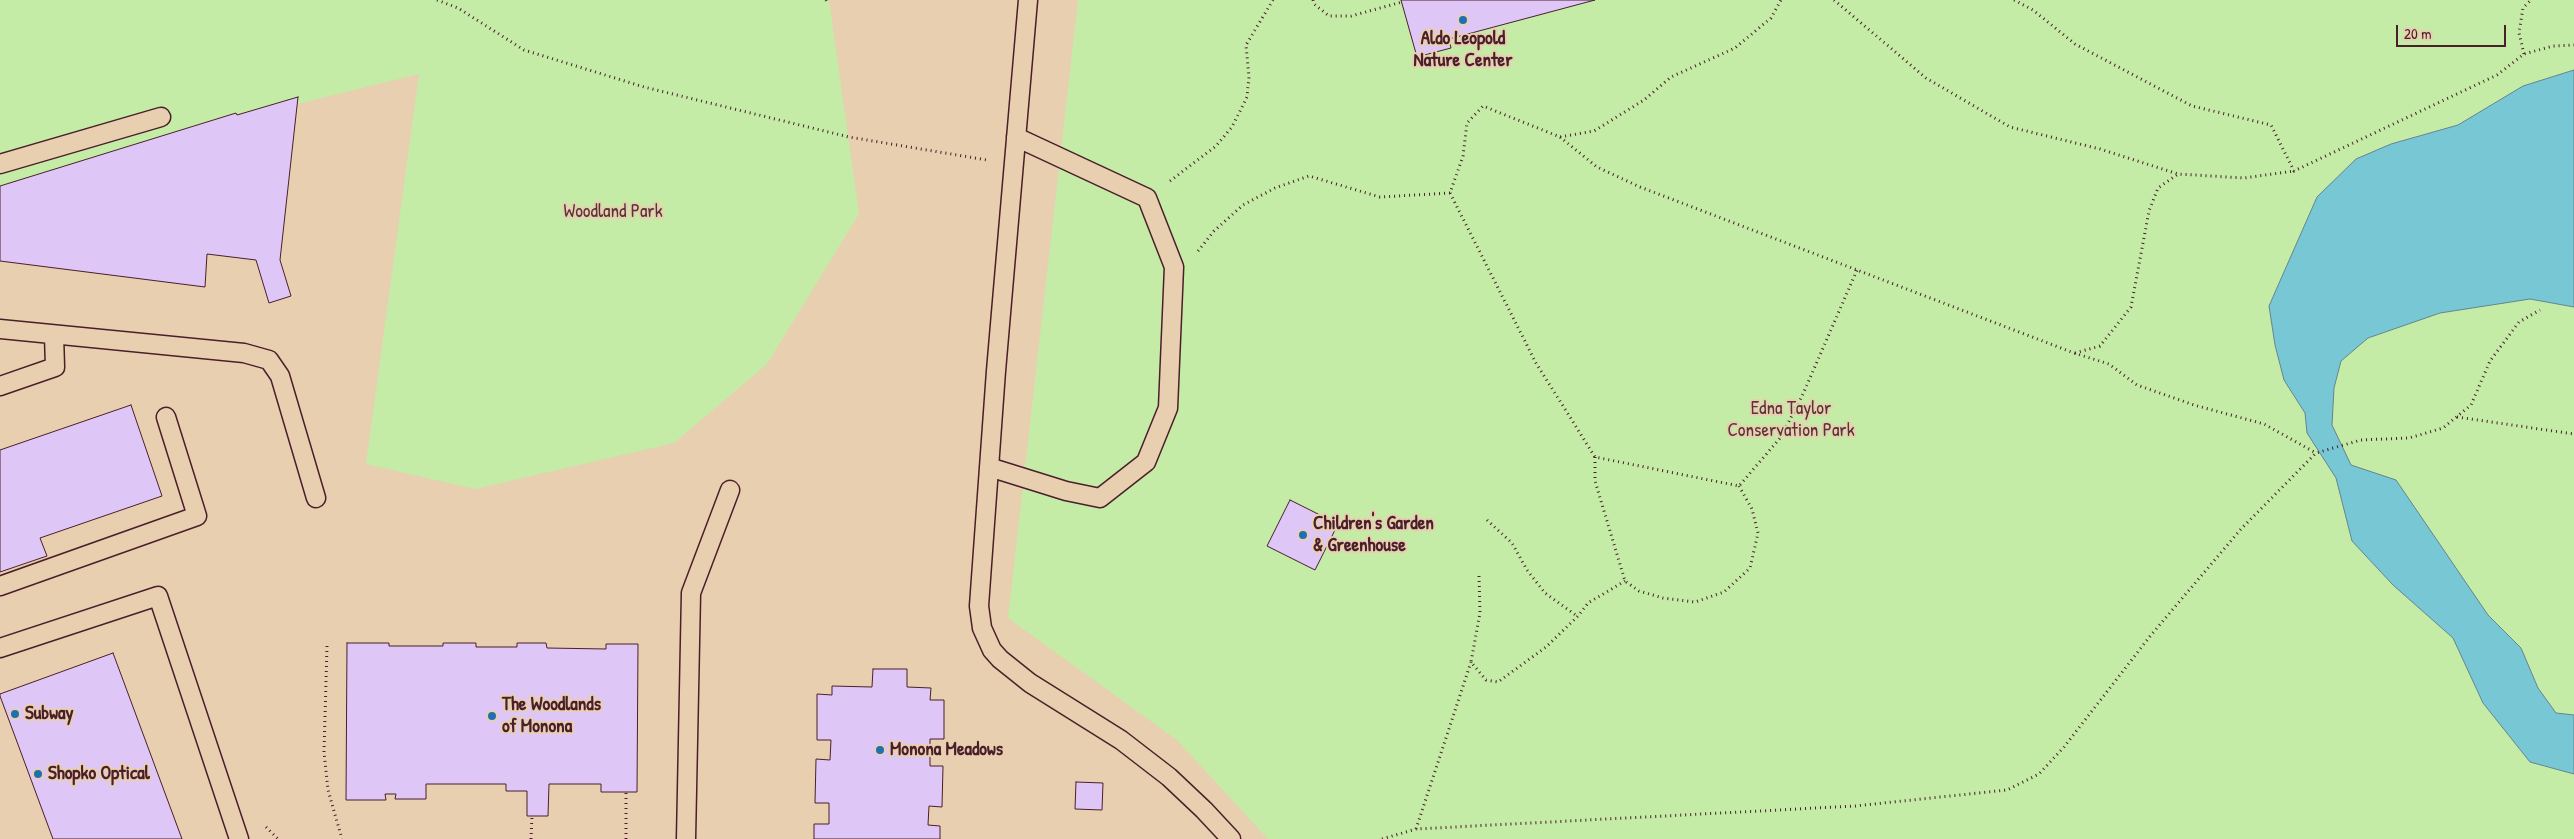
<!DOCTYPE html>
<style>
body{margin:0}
#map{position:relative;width:2574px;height:839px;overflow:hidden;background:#e8cfb0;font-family:"Patrick Hand",sans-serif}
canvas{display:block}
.scale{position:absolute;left:2396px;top:25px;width:110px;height:22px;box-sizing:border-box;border:2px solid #4a1f2b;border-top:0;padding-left:6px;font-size:15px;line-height:18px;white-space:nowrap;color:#4a1f2b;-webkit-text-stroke:4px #e8cfb0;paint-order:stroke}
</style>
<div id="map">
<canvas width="2574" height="839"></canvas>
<div class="scale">20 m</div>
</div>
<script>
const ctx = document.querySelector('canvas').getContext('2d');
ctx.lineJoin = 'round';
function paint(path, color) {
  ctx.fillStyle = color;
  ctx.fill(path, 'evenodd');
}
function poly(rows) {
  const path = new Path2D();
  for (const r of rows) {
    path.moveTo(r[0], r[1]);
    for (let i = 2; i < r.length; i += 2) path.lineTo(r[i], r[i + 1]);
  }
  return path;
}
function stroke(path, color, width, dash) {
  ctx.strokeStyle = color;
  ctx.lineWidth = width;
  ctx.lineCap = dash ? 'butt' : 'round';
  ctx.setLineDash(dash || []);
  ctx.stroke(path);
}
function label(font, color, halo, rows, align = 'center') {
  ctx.font = font + ' "Patrick Hand",sans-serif';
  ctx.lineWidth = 4;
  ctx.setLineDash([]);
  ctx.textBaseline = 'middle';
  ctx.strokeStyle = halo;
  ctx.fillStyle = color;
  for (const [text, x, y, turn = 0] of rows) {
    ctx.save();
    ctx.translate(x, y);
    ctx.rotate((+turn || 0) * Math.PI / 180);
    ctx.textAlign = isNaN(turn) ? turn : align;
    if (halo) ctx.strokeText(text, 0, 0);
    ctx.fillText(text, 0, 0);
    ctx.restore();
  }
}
const green = poly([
 [0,0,829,0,859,214,767,364,674,443,475,489,366,464,419,74,240,118,0,192],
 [1078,0,2574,0,2574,839,1268,839,1177,740,1008,618]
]);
const water = poly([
 [2574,70,2574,307,2530,299,2440,313,2368,338,2341,361,2334,388,2332,425,2351,465,2396,480,2488,615,2521,648,2538,688,2556,713,2574,715,2574,774,2530,762,2483,703,2453,638,2393,585,2352,541,2336,478,2307,433,2305,413,2284,380,2275,345,2269,306,2317,197,2356,159,2391,144,2458,125,2523,86,2574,70]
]);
const building = poly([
 [1401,0,1595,0,1449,39,1451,48,1417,57,1401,0],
 [298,97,280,260,291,296,269,303,256,260,207,254,205,287,0,261,0,186,236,113,237,115,298,97],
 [131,405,162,496,40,538,47,556,0,572,0,450,131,405],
 [1290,500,1338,524,1315,570,1267,546,1290,500],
 [347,643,389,643,389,646,443,646,443,643,476,643,476,647,517,647,517,643,546,643,547,648,606,649,606,644,638,644,637,792,601,792,601,784,549,784,548,816,527,816,527,791,506,791,506,784,426,784,426,799,395,799,396,794,385,794,386,800,346,800,347,643],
 [113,653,182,839,53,839,0,696,0,694,113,653],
 [873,669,907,669,907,687,931,688,930,700,944,700,944,739,930,739,930,766,943,766,942,807,929,806,928,825,940,826,940,839,814,839,814,824,829,824,829,803,815,803,816,759,830,760,831,740,817,740,817,694,832,695,832,686,872,687,873,669],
 [1076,782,1103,783,1102,810,1075,809,1076,782]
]);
const path = poly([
 [437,0,458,8,524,50,644,87,849,137,987,160],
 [826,0,827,2],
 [1313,0,1314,4,1329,16,1351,16,1402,2],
 [1834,0,1926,78,2010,127,2100,149,2178,174,2244,178,2294,171],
 [2014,0,2033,10,2075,44,2192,106,2271,125,2294,171,2497,75,2524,54,2553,46,2574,45],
 [2524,54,2519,33,2523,8,2531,0],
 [1560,137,1597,167,1640,187,2074,353,2109,364,2137,385,2194,405,2264,424,2316,453],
 [1170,181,1216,146,1232,127,1247,97,1249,77,1246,45,1273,0],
 [1450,193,1536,363,1595,457,1739,486,1781,437,1803,394,1857,270],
 [1198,251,1214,231,1243,205,1275,188,1309,176,1380,197,1450,193,1463,156,1467,123,1483,106,1560,137,1594,131,1644,100,1671,77,1735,48,1771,18,1781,0],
 [2075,353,2100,346,2131,307,2149,211,2158,188,2178,174],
 [2457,417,2574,434],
 [1595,457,1595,481,1625,581,1639,591,1663,598,1695,602,1724,592,1750,568,1758,533,1752,509,1739,486],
 [1487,520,1512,543,1527,570,1545,593,1577,616],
 [1479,576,1480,613,1471,662,1486,680,1498,682,1546,647,1578,616,1588,603,1625,581],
 [327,646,324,752,328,790,342,839],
 [266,827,278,839],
 [1416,829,1471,662],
 [531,839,532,816],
 [626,839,626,792],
 [1382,839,1416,829,1855,806,2007,790,2039,774,2064,747,2151,635,2241,529,2316,453,2361,440,2409,438,2443,428,2471,405,2490,361,2519,322,2540,310]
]);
const service = poly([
 [1028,0,996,371,979,606,982,628,992,650,1000,659,1030,683,1121,740,1169,777,1204,810,1231,839],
 [0,164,161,117],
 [0,329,244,353,269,360,280,376,316,498],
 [0,386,55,367,54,335],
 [989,467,1066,491,1100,498,1146,462,1168,408,1174,267,1147,198,1016,137],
 [0,586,197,516,166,417],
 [0,648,158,596,239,839],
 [686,839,691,593,730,490]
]);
const markers = [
 [1463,20,5,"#1f6fb2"],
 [1303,535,5,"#1f6fb2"],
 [15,714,5,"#1f6fb2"],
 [492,716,5,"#1f6fb2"],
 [880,750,5,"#1f6fb2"],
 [38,774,5,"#1f6fb2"]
];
const poiNames = [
 ["Aldo Leopold",1463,39,"center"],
 ["Nature Center",1463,61,"center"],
 ["Children's Garden",1313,524],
 ["& Greenhouse",1313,546],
 ["The Woodlands",502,705],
 ["of Monona",502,727],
 ["Subway",25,714],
 ["Monona Meadows",890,750],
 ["Shopko Optical",48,774]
];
const parkNames = [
 ["Woodland Park",613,212],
 ["Edna Taylor",1791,409],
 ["Conservation Park",1791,431]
];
paint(green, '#c4eca7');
paint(water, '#78c7d4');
stroke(water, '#668490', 1);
paint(building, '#dec7f7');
stroke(building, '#4a1f2b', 1);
stroke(service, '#4a1f2b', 21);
stroke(path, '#4a1f2b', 3, [1, 4]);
stroke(service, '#e8cfb0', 18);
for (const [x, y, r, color] of markers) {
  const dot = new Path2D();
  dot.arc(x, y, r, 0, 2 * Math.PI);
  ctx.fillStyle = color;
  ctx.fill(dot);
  stroke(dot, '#e8cfb0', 2);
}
label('bold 19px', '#4a1f2b', '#e8cfb0', poiNames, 'left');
label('19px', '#563437', '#e8cfb0', parkNames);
</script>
